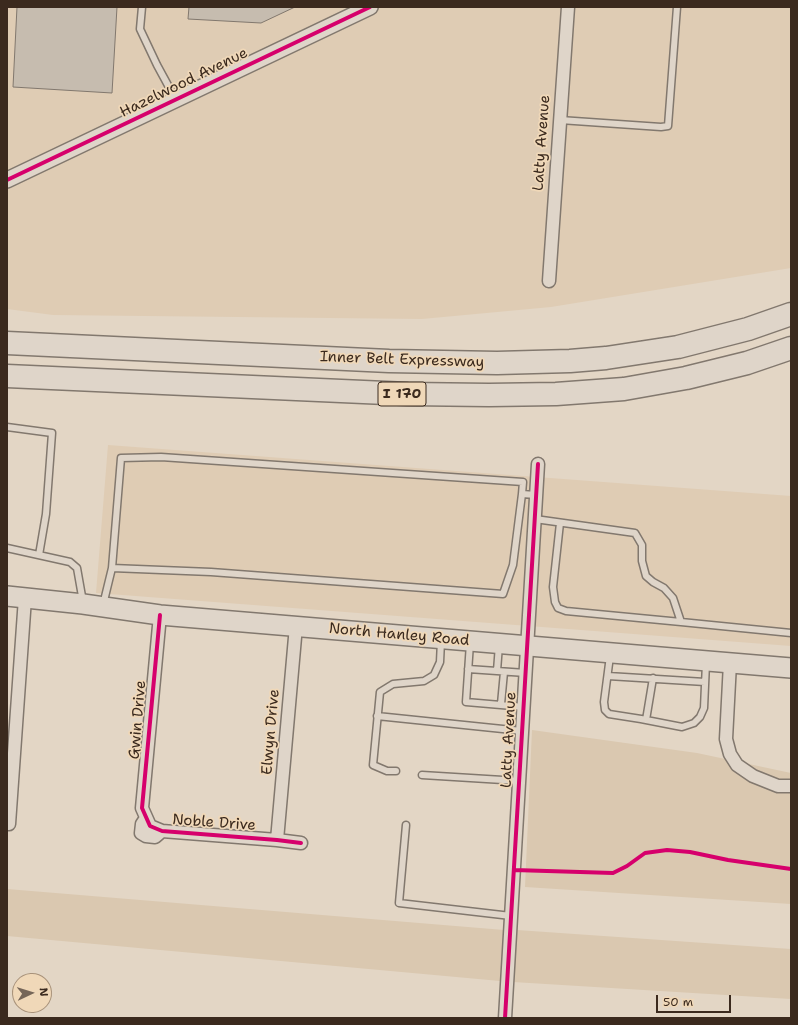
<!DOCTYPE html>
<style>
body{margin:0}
#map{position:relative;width:798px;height:1025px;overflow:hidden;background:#e3d6c5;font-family:"Shantell Sans",sans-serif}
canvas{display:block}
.frame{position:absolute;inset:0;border:8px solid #3b2a1e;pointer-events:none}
.north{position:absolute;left:12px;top:973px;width:40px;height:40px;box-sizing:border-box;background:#f0d8b8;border:1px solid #a8927a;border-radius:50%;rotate:86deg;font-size:11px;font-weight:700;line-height:16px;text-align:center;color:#3b2a1e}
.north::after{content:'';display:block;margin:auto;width:14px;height:18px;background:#766658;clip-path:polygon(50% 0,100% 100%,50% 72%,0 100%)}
.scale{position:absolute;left:656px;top:995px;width:75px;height:18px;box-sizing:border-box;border:2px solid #3b2a1e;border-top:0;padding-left:5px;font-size:12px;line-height:14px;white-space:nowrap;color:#3b2a1e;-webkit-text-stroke:3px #f0d8b8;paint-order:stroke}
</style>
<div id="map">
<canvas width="798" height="1025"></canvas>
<div class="frame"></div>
<div class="north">N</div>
<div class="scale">50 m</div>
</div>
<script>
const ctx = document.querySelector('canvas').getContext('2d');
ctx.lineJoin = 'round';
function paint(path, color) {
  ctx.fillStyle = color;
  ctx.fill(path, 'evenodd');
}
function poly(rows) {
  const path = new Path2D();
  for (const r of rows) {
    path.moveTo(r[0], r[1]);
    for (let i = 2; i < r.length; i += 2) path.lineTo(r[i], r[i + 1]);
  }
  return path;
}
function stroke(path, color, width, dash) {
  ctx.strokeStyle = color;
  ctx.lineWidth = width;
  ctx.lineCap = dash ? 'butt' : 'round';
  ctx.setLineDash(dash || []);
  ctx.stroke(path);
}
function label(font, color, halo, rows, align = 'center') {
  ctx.font = font + ' "Shantell Sans",sans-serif';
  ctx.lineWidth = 3.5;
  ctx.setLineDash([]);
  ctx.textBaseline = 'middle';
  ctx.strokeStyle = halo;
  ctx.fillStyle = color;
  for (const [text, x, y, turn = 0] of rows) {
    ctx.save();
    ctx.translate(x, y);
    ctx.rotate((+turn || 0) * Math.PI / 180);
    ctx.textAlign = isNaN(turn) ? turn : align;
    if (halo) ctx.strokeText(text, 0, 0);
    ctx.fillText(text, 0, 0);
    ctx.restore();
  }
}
const built = poly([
 [7,7,791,7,791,268,551,307,422,319,53,315,7,309],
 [108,445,791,496,791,646,96,593]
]);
const green = poly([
 [532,730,697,753,791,773,791,904,525,887],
 [7,889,504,930,500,981,7,936],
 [517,930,791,949,791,999,513,982]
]);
const building = poly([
 [17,7,117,7,112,93,13,87,17,7],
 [189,7,295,7,261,23,188,19,189,7]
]);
const service = poly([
 [142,7,140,29,157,65,176,100],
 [560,120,661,127,668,126,677,7],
 [7,427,52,433,46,514,39,555],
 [535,519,635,533,642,545,642,561,646,576,653,582,664,588,673,598,681,622,791,633],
 [560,523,553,587,555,602,558,608,566,611,681,622],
 [7,548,70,562,77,568,83,602],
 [112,568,121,458,161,457,523,482,522,494],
 [103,605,112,568,211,572,503,594,513,565,522,494,536,495],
 [470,643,466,702,524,707],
 [610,656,604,702,605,710,609,714,641,719,682,727,694,723,700,717,704,708,706,663],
 [468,669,526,673],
 [497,671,499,645],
 [608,676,705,682],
 [501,704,504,672],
 [377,716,522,731],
 [646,720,653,678],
 [396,771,387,771,373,765,380,692,393,684,424,681,434,675,440,662,441,641],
 [422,775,519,781],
 [406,825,399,903,511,916]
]);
const minor = poly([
 [549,281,568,7],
 [160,615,142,808,150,826,162,831,277,840,301,843],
 [730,663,726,739,730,754,737,765,753,776,778,786,791,786],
 [146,818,142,824,141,833,146,836,155,837,162,831],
 [9,824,25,598],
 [277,840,296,626],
 [505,1018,538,464]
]);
const tertiary = poly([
 [7,180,370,7]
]);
const primary = poly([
 [7,596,83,604,160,615,791,668]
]);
const motorway = poly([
 [7,343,389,361,497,363,570,361,606,358,678,347,748,329,791,314],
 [7,376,408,394,489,395,556,394,624,389,686,378,747,363,791,348]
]);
const cycleway = poly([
 [7,180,370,7],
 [160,615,142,808,150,826,162,831,277,840,301,843],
 [514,870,613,873,627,866,645,853,667,850,690,852,728,860,791,869],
 [505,1018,538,464]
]);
const shields = [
 [402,394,48]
];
const shieldNames = [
 ["I 170",402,394]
];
const streetNames = [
 ["Hazelwood Avenue",184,83,-26],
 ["Latty Avenue",542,143,-86],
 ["Inner Belt Expressway",402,360,2],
 ["North Hanley Road",399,635,5],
 ["Gwin Drive",138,720,-85],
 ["Elwyn Drive",271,732,-85],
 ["Latty Avenue",509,740,-87],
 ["Noble Drive",214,823,4]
];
paint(built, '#dfccb4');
paint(green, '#dac8b0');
paint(building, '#c6bcaf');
stroke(building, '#82786e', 1);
stroke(service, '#82786e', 9);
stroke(minor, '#82786e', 15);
stroke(tertiary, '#82786e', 18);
stroke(primary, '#82786e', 22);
stroke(motorway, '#82786e', 25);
stroke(service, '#dfd5c9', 6);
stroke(minor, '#dfd5c9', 12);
stroke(tertiary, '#dfd5c9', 15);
stroke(primary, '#dfd5c9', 19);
stroke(motorway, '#dfd5c9', 22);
stroke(cycleway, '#d6006c', 4);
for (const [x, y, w] of shields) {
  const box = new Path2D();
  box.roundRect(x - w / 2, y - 12, w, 24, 3);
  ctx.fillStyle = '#f0d8b8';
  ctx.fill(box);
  stroke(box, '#3b2a1e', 1);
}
label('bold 14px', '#3b2a1e', null, shieldNames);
label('15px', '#3b2a1e', '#f0d8b8', streetNames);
</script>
